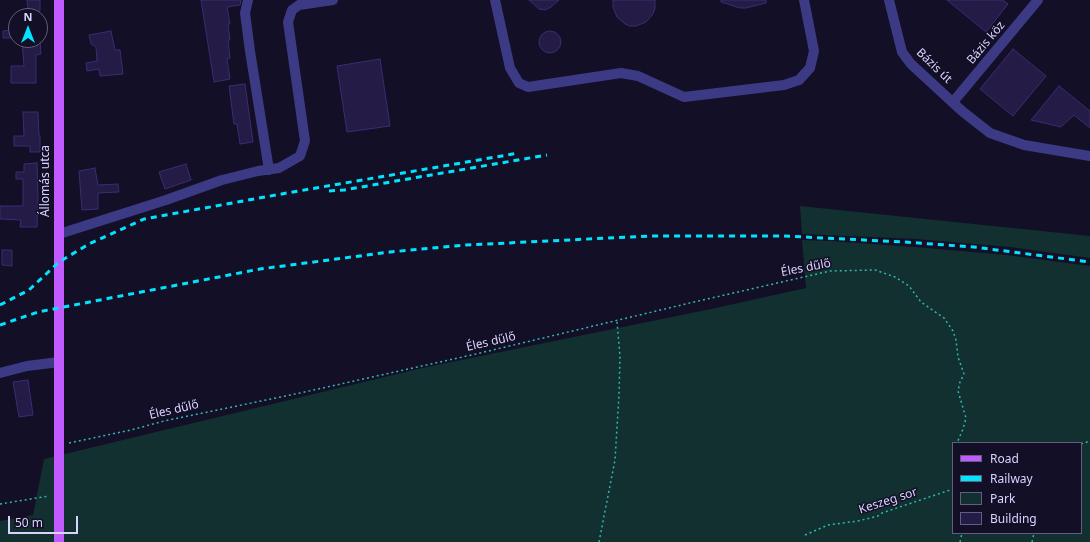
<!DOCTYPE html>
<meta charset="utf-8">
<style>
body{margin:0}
#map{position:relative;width:1090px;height:542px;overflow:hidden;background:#130f26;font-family:"Noto Sans",sans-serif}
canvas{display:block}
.legend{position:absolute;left:952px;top:442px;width:130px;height:92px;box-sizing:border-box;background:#130f26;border:1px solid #625e7d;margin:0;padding:5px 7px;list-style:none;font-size:12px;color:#d9d4ff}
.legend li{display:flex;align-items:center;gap:8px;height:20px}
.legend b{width:20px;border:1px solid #625e7d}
.north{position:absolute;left:8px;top:8px;width:40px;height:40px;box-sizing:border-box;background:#130f26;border:1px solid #625e7d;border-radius:50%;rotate:0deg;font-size:11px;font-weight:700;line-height:16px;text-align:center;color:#d9d4ff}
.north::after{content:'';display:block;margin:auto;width:14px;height:18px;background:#00e5ff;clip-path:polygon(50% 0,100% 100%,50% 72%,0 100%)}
.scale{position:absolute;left:8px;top:516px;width:70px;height:18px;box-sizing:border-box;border:2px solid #d9d4ff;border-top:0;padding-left:5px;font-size:12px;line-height:14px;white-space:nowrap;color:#d9d4ff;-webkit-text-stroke:3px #130f26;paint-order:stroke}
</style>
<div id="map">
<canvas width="1090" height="542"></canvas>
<ul class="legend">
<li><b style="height:5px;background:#c25bff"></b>Road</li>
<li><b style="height:5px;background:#00e5ff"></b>Railway</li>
<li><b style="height:11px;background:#12302f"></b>Park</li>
<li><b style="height:11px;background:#241b47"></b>Building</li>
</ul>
<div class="north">N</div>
<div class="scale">50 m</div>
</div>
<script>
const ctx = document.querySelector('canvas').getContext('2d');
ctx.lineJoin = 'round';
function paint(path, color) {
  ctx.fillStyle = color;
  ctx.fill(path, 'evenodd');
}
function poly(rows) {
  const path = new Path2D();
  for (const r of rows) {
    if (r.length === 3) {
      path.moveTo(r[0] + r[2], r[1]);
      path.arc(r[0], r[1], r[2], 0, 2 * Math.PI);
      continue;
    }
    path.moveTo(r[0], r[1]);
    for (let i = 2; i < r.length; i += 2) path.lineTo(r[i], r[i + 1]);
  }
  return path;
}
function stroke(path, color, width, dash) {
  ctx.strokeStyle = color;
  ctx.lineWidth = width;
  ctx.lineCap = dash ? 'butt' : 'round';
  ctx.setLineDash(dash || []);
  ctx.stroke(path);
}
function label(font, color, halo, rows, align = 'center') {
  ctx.font = font + ' "Noto Sans",sans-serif';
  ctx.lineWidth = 3;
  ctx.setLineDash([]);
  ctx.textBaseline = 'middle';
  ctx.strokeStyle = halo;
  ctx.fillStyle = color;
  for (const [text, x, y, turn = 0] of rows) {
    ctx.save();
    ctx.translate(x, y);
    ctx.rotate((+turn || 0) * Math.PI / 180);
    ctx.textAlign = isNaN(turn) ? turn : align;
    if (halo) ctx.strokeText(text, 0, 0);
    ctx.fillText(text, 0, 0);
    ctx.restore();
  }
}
const green = poly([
 [800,206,1090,236,1090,258,1010,247,916,239,802,234],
 [802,240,831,241,915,247,1007,255,1090,266,1090,542,0,542,0,521,33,515,44,459,422,368,711,309,806,288],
 [953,443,1081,443,1081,533,953,533]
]);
const building = poly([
 [27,0,40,0,40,11,28,11,27,0],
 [201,0,241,0,240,5,227,7,230,24,228,24,230,40,228,40,230,58,227,59,230,79,214,82,201,0],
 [529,0,559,0,551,7,545,10,539,9,529,0],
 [613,0,655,0,655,8,653,14,646,22,636,26,630,26,625,24,617,17,613,7,613,0],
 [721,0,766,0,766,3,746,8,740,8,721,2,721,0],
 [947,0,1003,0,1008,4,986,32,947,0],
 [12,30,13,38,3,38,3,31,12,30],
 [550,42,11],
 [111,31,115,50,120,50,123,74,100,76,99,69,87,71,86,63,97,61,96,47,91,44,89,35,111,31],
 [22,40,40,40,41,54,36,55,36,83,11,83,11,66,24,66,22,40],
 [1013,49,1046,76,1013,116,980,89,1013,49],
 [380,59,390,126,347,132,337,66,380,59],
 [245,84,253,142,240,144,237,124,234,124,229,86,245,84],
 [1059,86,1090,111,1090,128,1074,115,1061,127,1031,120,1059,86],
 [23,112,38,112,39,136,40,136,40,152,30,152,30,146,14,146,14,136,24,136,23,112],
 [37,163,38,197,37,227,20,227,21,220,0,219,0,206,23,206,23,179,16,179,16,172,24,172,24,164,37,163],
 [186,164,191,180,165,189,159,172,186,164],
 [95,168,98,185,118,184,119,192,98,193,98,209,82,210,79,171,95,168],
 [2,250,12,250,12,266,2,265,2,250],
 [28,380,33,415,19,417,13,382,28,380]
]);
const path = poly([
 [69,443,131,430,164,421,300,393,476,354,694,302,830,271,875,270,895,277,909,286,921,302,944,318,953,331,956,340,958,357,964,374,960,382,958,391,966,418,963,429,957,443],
 [1081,444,1090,441],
 [0,504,49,496],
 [805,535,828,525,858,521,878,516,882,513,953,489],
 [599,542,615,460,619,395,620,356,617,322],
 [960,542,962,533],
 [1032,542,1034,533]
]);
const minor = poly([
 [248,0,245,13,250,51,269,170],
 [495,0,510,68,519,83,528,87,621,73,638,76,684,97,784,85,799,80,810,68,814,51,804,0],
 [889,0,902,52,911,64,962,111,990,133,1024,145,1090,156],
 [953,102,1038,0],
 [59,234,166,200,222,180,258,171,279,168,300,156,305,141,288,22,292,10,299,5,333,0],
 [0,373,27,366,59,362]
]);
const major = poly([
 [59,0,59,542]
]);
const rail = poly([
 [329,191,344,190,547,155],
 [0,305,29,290,59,262,89,244,144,219,287,193,519,153],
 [0,325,38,312,260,269,390,252,466,245,650,236,784,236,904,242,974,247,1090,262]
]);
const streetNames = [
 ["Bázis köz",986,43,-50],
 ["Bázis út",934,66,44],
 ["Állomás utca",46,181,-90],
 ["Éles dűlő",806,268,-11],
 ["Éles dűlő",491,342,-13],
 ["Éles dűlő",174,410,-13],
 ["Keszeg sor",888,501,-18]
];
paint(green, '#12302f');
paint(building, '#241b47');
stroke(building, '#3b2d73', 1);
stroke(path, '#2fb8b0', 1.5, [2, 3]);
stroke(minor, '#3d3a85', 10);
stroke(major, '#c25bff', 10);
stroke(rail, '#00e5ff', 3, [6, 5]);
label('12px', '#d9d4ff', '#130f26', streetNames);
</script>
